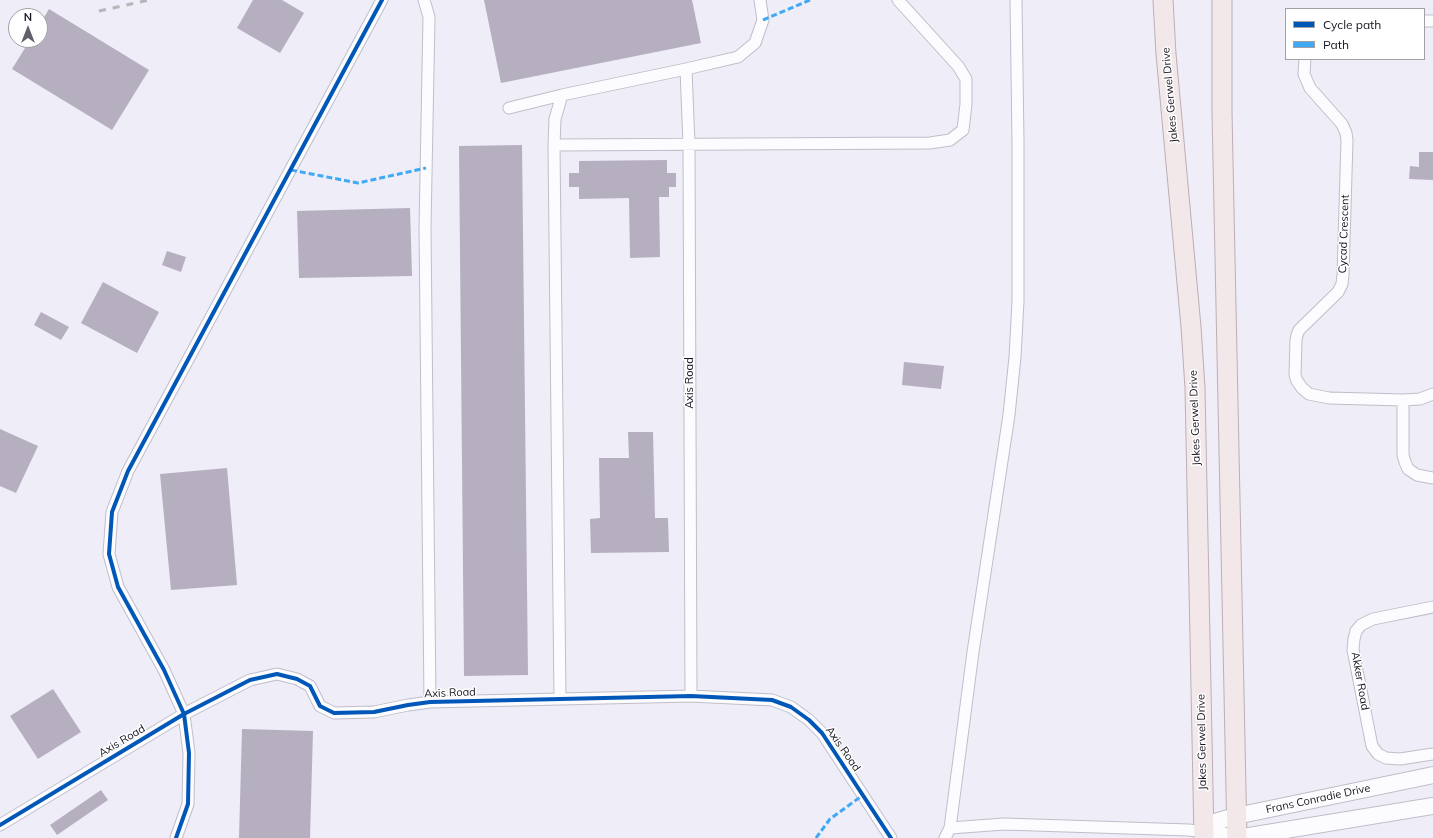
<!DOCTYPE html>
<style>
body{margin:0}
#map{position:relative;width:1433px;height:838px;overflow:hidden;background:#eeedf8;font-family:Mulish,sans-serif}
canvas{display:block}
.legend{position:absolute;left:1285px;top:8px;width:140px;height:52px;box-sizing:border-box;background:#fff;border:1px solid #a1a1a5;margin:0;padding:5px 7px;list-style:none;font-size:12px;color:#15131e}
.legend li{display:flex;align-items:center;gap:8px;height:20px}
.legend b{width:20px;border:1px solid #a1a1a5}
.north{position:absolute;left:8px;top:8px;width:40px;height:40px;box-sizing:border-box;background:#fff;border:1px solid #a1a1a5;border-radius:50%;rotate:0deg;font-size:11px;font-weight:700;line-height:16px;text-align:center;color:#15131e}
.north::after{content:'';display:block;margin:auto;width:14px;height:18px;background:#615f6a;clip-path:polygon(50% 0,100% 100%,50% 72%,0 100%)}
</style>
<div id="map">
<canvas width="1433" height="838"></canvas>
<ul class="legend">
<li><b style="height:5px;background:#0057b8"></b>Cycle path</li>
<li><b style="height:5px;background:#3fa9f5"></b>Path</li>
</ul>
<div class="north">N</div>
</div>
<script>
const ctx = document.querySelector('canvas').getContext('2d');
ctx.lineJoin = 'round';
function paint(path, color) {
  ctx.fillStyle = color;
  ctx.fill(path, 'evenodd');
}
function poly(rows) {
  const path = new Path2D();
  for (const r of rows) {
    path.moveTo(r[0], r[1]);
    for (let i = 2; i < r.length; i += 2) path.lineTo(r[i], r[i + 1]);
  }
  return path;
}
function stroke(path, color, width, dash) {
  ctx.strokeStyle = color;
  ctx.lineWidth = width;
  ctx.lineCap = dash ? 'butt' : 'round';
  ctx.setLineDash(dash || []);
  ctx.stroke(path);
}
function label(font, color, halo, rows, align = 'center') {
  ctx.font = font + ' Mulish,sans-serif';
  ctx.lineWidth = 3;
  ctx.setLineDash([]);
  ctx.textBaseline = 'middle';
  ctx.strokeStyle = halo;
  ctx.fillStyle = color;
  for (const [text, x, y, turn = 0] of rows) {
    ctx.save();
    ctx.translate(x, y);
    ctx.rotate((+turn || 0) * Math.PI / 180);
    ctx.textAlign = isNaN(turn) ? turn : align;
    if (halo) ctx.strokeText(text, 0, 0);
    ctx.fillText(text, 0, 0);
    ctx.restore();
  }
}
const building = poly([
 [253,0,282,0,304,13,280,53,237,28],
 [484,0,692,0,701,43,501,83],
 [49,9,149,70,112,130,12,69,30,40,40,40,40,24],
 [522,145,528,675,464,676,459,146],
 [1419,152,1433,152,1433,180,1409,179,1410,166,1419,167],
 [667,160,667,173,676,173,676,187,669,187,669,197,659,197,660,257,630,258,629,198,579,199,579,187,569,187,569,173,579,173,579,161],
 [410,208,412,276,299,278,297,211],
 [167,251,186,257,181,272,162,265],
 [103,282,159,312,137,353,81,323],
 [41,312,69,327,61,340,34,325],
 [904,362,944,366,941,389,902,385],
 [0,429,38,446,16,493,0,486],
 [628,432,653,432,655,518,668,518,669,552,591,553,590,519,600,518,599,458,629,458],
 [227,468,237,585,171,590,160,474],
 [53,689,81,732,38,759,10,716],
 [242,729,313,731,310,838,239,838],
 [101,790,108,800,57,835,50,825]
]);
const minor = poly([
 [424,0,429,17,425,228,430,702],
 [1424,21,1433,21],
 [1305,59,1304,74,1310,88,1342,124,1346,133,1347,140,1343,275,1342,284,1338,292,1299,330,1297,335,1296,340,1295,375,1297,381,1302,388,1309,394,1329,398,1403,400,1420,399,1433,394],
 [686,69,689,144,691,696],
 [509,108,562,95,686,69,738,57,755,43,763,20,760,0],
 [554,145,930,143,950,140,963,130,966,104,966,79,958,66,898,0],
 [1403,400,1403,455,1405,462,1408,469,1417,475,1433,478],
 [1433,607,1373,619,1361,625,1356,631,1354,639,1353,650,1372,746,1378,754,1386,758,1400,759,1433,754],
 [560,699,554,145,555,119,562,95],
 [0,825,184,714,250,680,277,674,297,679,310,686,320,706,334,713,374,712,408,705,430,702,691,696,772,700,791,707,809,720,822,733,891,838],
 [950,828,1004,824,1189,830,1204,832],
 [176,838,188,804,189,753,184,714,164,670,118,587,109,554,112,512,128,471,382,0],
 [945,838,950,828,973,652,1009,415,1015,357,1018,301,1018,142,1016,0]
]);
const secondary = poly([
 [1204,825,1236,816,1433,775],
 [1204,832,1237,838,1433,806]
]);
const trunk = poly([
 [1163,0,1166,54,1191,327,1195,388,1204,838],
 [1222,0,1222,112,1237,838]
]);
const rail = poly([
 [99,11,149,0]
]);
const quiet = poly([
 [763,20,810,0],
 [291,170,358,183,426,168],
 [816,838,830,819,863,795]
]);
const cycleway = poly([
 [0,825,184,714,250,680,277,674,297,679,310,686,320,706,334,713,374,712,408,705,430,702,691,696,772,700,791,707,809,720,822,733,891,838],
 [176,838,188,804,189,753,184,714,164,670,118,587,109,554,112,512,128,471,382,0]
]);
const streetNames = [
 ["Jakes Gerwel Drive",1170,95,-95],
 ["Cycad Crescent",1344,234,-88],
 ["Axis Road",690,383,-90],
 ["Jakes Gerwel Drive",1195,418,-92],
 ["Akker Road",1360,681,80],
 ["Axis Road",450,693,-2],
 ["Axis Road",122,741,-31],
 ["Jakes Gerwel Drive",1202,742,-91],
 ["Axis Road",843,749,55],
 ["Frans Conradie Drive",1318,799,-12]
];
paint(building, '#b6afc0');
stroke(minor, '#bfbec9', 13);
stroke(secondary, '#bfbec9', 18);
stroke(trunk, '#bdafb4', 21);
stroke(minor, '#fcfcfe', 11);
stroke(secondary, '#fcfcfe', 16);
stroke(trunk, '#f2e7e9', 19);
stroke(rail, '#b6b6b8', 3, [7, 7]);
stroke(quiet, '#3fa9f5', 3, [6, 3]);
stroke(cycleway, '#0057b8', 4);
label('11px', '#15131e', '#fff', streetNames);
</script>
